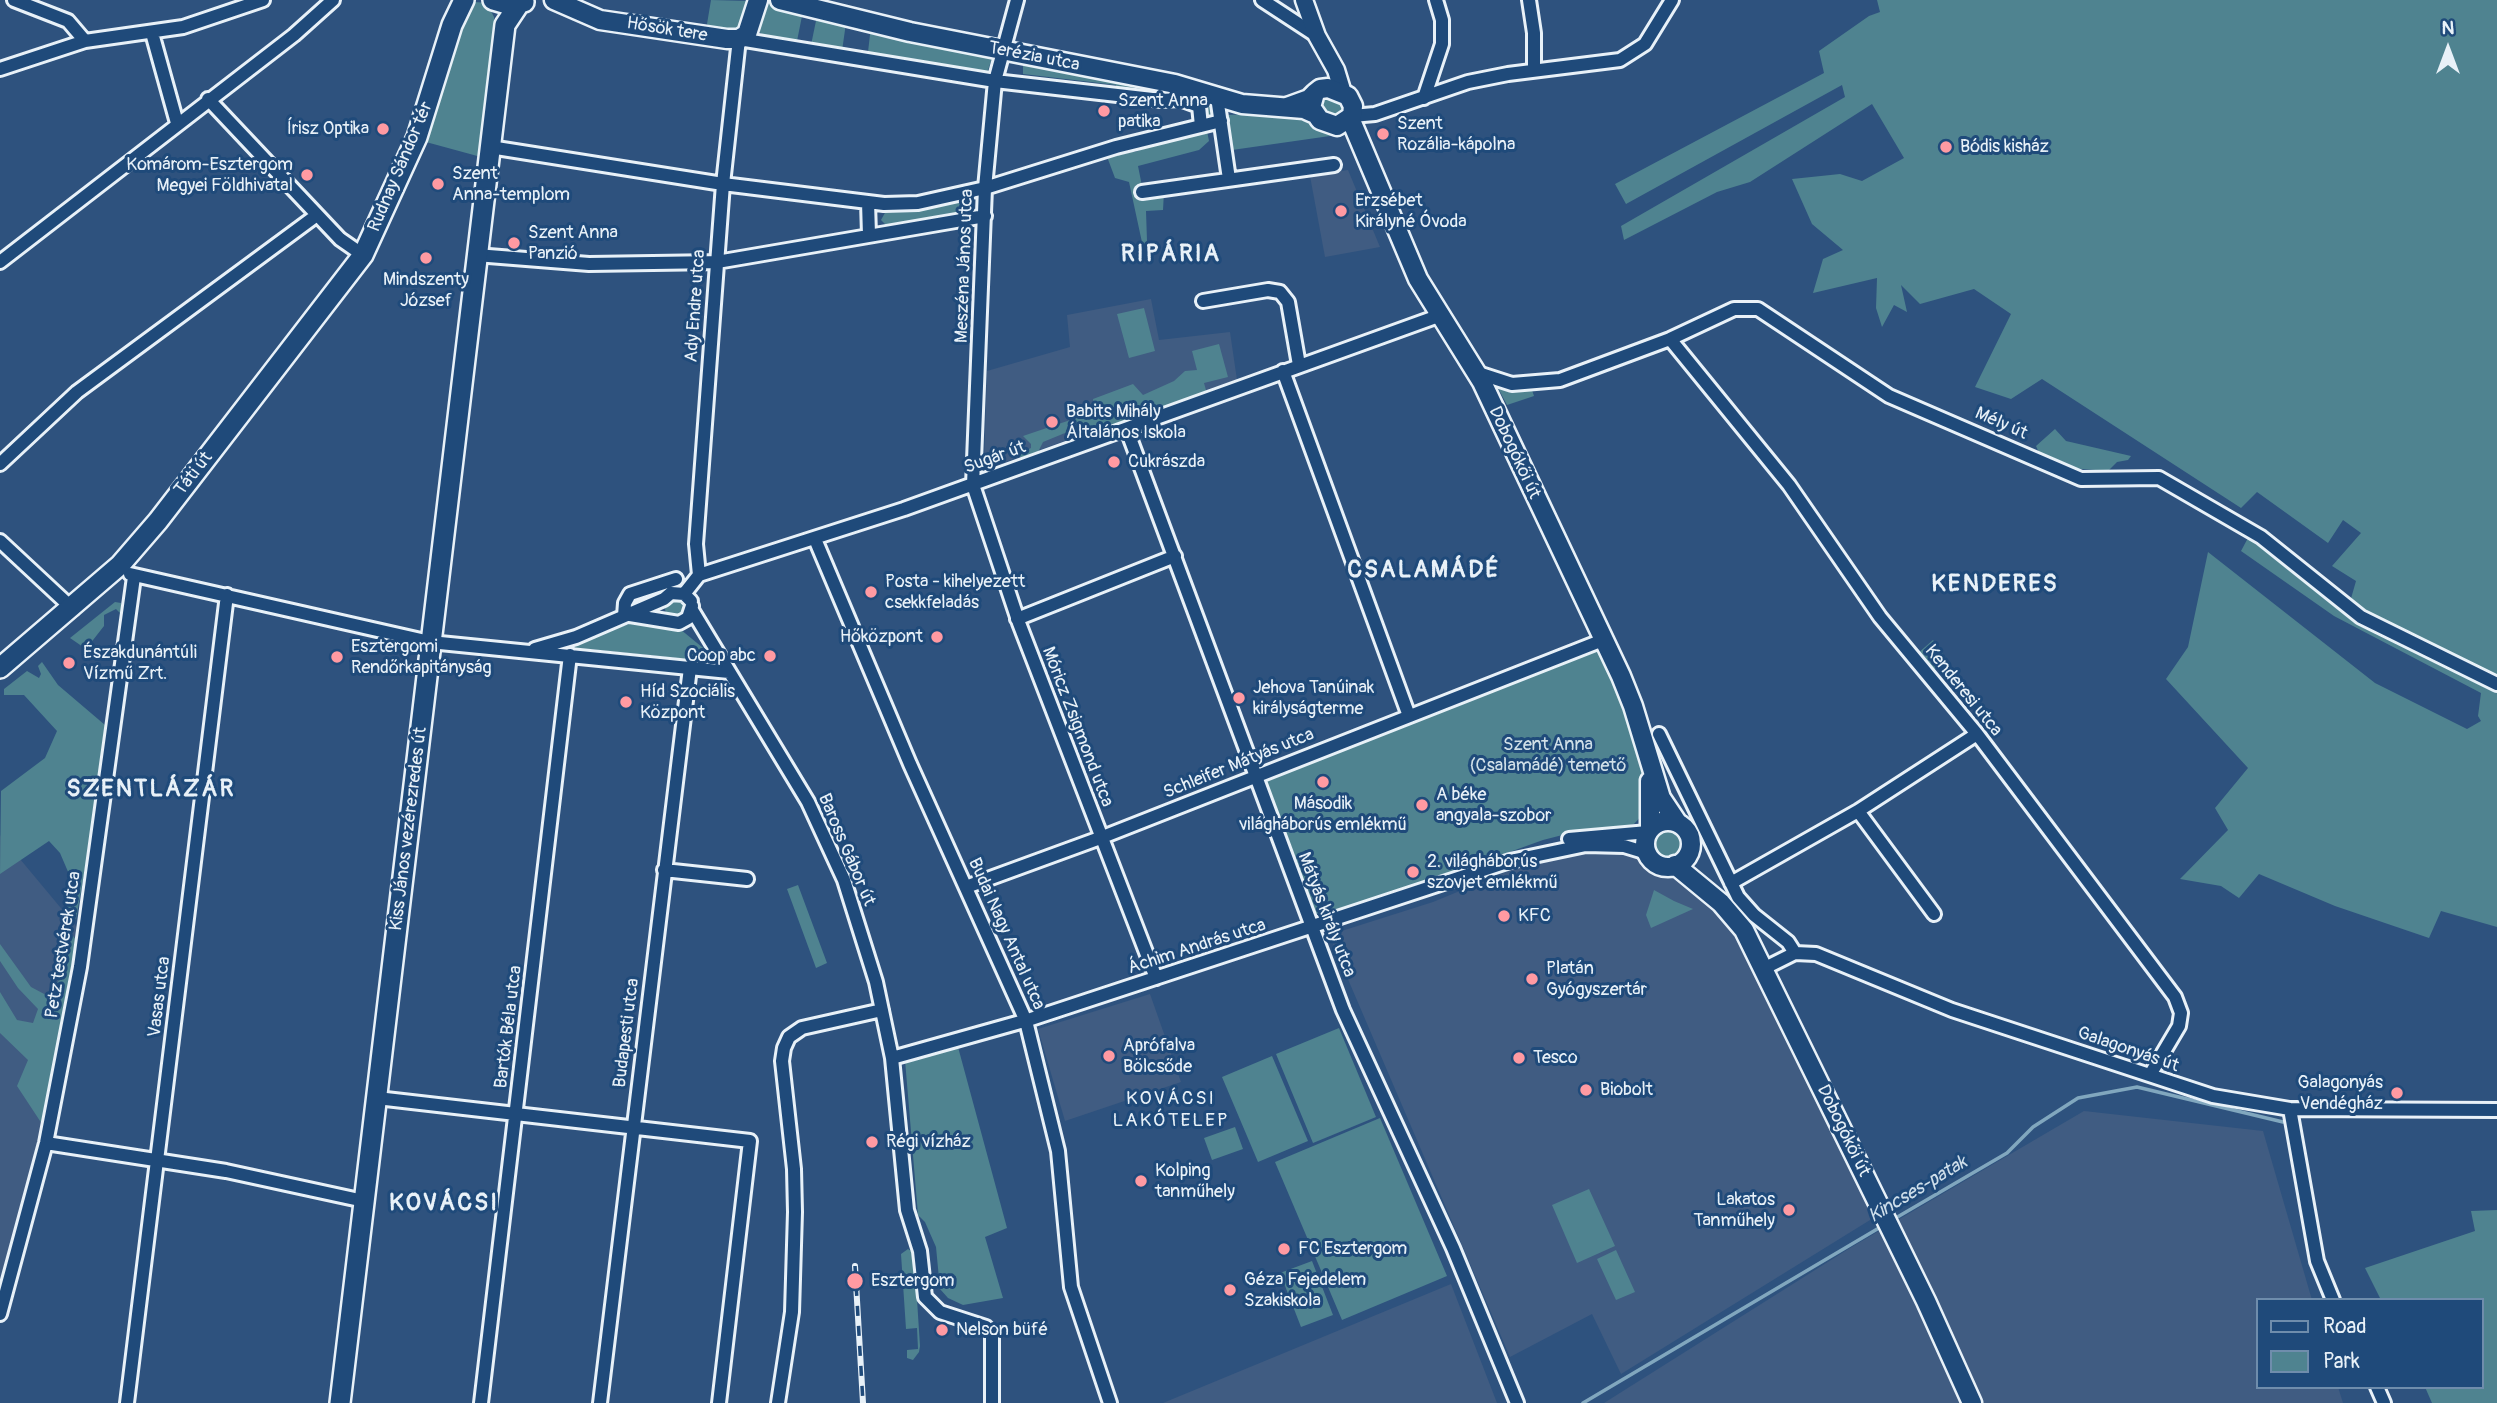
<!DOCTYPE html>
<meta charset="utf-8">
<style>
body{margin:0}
#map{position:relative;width:2497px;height:1403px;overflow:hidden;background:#2e527e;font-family:Pangolin,sans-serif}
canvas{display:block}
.legend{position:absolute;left:2256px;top:1298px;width:228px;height:91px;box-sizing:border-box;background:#1f4a7a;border:2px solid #6f8dac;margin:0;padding:9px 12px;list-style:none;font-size:21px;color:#e8f1f8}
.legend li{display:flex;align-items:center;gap:14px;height:35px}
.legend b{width:35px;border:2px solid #6f8dac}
.north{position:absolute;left:2413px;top:14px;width:70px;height:70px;-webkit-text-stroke:5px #1f4a7a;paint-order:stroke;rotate:0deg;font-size:19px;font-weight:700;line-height:28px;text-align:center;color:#e8f1f8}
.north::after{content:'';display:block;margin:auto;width:24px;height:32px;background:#e8f1f8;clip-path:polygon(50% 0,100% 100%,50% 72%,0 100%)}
</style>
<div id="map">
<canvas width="2497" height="1403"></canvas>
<ul class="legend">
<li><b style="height:9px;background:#1f4a7a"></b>Road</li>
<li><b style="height:19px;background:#4f8390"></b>Park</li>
</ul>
<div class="north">N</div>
</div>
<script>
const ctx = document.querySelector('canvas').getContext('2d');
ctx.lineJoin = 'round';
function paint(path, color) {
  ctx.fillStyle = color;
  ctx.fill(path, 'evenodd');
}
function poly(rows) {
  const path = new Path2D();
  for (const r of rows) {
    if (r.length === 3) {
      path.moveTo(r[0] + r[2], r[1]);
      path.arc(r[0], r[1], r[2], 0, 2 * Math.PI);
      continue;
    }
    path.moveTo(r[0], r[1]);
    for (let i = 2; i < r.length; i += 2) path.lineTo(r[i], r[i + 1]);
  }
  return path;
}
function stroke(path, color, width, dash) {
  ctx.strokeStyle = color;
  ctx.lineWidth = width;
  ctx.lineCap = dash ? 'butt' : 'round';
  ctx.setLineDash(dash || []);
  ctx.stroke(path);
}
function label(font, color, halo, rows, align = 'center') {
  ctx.font = font + ' Pangolin,sans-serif';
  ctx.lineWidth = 6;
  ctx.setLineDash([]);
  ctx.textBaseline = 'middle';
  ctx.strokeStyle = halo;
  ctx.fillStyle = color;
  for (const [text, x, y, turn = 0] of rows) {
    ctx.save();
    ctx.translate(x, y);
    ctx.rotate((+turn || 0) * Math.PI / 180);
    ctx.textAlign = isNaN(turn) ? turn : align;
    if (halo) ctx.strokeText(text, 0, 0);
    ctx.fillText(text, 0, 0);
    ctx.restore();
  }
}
const built = poly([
 [1348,170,1380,247,1325,257,1310,176],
 [1151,299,1159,340,1230,332,1237,380,991,467,984,464,987,371,1070,347,1067,315],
 [0,835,85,937,46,1143,0,1307],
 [1592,848,1636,853,1640,859,1687,878,1739,934,1883,1212,1621,1374,1592,1314,1510,1357,1329,935,1433,902,1518,867,1570,851],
 [1150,994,1181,1082,1065,1121,1038,1029],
 [2084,1111,2263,1131,2312,1300,2257,1300,2257,1387,2338,1387,2343,1403,1604,1403,1850,1248],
 [1451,1284,1497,1403,1163,1403]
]);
const green = poly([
 [711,0,749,1,743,22,735,30,710,28,707,24],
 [1877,0,2497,0,2497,927,2441,911,2429,938,2335,906,2259,874,2239,898,2221,886,2180,879,2228,830,2215,808,2248,768,2166,679,2188,647,2208,552,2375,683,2467,729,2481,721,2478,716,2481,693,2334,616,2241,551,2249,536,2350,602,2356,581,2332,566,2361,533,2343,520,2328,543,2257,492,2241,508,2042,379,2011,399,1975,387,2011,314,1974,289,1920,304,1901,285,1907,312,1894,305,1882,327,1876,308,1877,278,1813,293,1823,259,1843,250,1812,224,1792,179,1840,174,1862,181,1904,158,1872,104,1750,182,1717,192,1624,240,1621,226,1845,97,1842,85,1626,204,1615,184,1824,73,1819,51,1869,16,1880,12],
 [475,2,487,3,494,17,495,44,481,157,426,142,457,35],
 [769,3,803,11,797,41,763,36,759,31],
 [817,16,846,23,842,51,811,45],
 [871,26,993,55,987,73,868,52],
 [1023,59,1212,100,1214,112,1213,117,1206,118,1200,105,1165,96,1116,88,1116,85,1023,74],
 [1318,93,1344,96,1348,116,1322,118],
 [1304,112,1318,127,1337,135,1232,150,1227,115],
 [1207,131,1209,141,1199,150,1138,166,1142,186,1164,192,1163,210,1146,211,1147,241,1143,247,1129,182,1115,178,1106,154,1123,150,1135,152,1169,139],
 [967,195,974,202,972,215,890,229,881,220,886,211],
 [1144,308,1155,351,1129,358,1117,314],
 [1219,344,1228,377,1204,383,1207,394,1095,433,1065,433,1043,442,1036,456,1022,461,1019,454,1031,448,1031,444,1023,436,1094,412,1093,399,1133,384,1143,395,1174,381,1185,371,1197,370,1192,351],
 [1498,388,1511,392,1532,390,1534,396,1507,405],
 [2055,429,2066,441,2131,456,2128,460,2117,462,2108,471,2069,468,2040,455,2036,446],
 [676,608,11],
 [115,602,121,603,122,615,116,609,104,615,104,626,86,649,70,638],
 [654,622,680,629,708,652,714,662,588,649,587,652,574,648,578,642,605,631,633,623],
 [1933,640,1948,661,1932,671,1917,654],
 [1595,650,1604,658,1623,702,1646,776,1644,813,1634,824,1620,829,1582,830,1543,840,1326,918,1312,911,1261,781],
 [42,662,58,685,105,725,95,814,76,919,67,908,69,874,60,853,49,841,0,874,1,791,45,758,57,731,24,695,4,695,4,689,27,671,39,678,41,674,38,666],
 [1667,844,19],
 [798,885,827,963,816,968,787,889],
 [1654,890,1674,901,1693,909,1651,928,1646,915],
 [66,926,78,943,42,1124,17,1086,28,1060,0,1033,0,992,17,1020,33,1023,38,1009,18,988,0,961,0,944,31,987,48,996,62,976,62,957,58,941],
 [1339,1028,1376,1117,1313,1143,1276,1054],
 [958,1047,1007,1228,985,1237,1003,1298,963,1305,948,1298,940,1289,936,1247,925,1222,918,1215,905,1060],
 [1272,1056,1308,1141,1258,1162,1222,1077],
 [1380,1118,1447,1276,1342,1320,1275,1162],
 [1235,1127,1243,1149,1212,1160,1204,1138],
 [1589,1189,1615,1246,1577,1263,1552,1205],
 [2497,1210,2497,1403,2432,1403,2425,1387,2481,1387,2481,1300,2381,1300,2365,1268,2475,1231,2471,1211],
 [908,1249,914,1253,920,1346,919,1352,913,1360,907,1358,907,1350,918,1349,917,1328,906,1329,901,1254],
 [1616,1250,1635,1292,1616,1300,1597,1259],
 [1312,1261,1333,1315,1301,1327,1280,1273]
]);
const stream = poly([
 [1392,239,1406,274],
 [1416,293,1426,309],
 [1894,1219,2007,1153,2033,1127,2078,1098,2137,1087,2283,1122],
 [1583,1403,1884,1225]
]);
const minor = poly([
 [14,0,68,21,85,41],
 [1017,0,995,81,985,188,973,485,1019,623,1156,978],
 [1262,0,1317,36],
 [1529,0,1534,33,1534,69],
 [152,33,177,123],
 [0,69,85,41,183,27,263,0],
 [1217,97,1229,179],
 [1424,98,1442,44,1442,20,1436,0],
 [208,99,340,239,363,255],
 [1352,116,1375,114,1468,82,1508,74,1620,60,1645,44,1672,0],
 [490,147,723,184,884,204,918,203,985,188,1116,147,1221,121],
 [1142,192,1334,165],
 [868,202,869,235],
 [476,255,589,264,717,262,985,216],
 [0,262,294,35,333,0],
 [1203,301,1268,290,1280,292,1288,302,1299,365],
 [1670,339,1789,485,1880,617,1977,734,2175,997,2181,1013,2179,1026,2150,1075],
 [1283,371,1409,716],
 [1475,372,1512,384,1560,380,1670,339,1734,309,1758,309,1889,396,2081,479,2159,478,2261,537,2361,617,2497,684],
 [1127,430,1343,1010,1453,1248,1517,1403],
 [0,464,77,392,317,215],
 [815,539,910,764,1026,1021,1058,1151,1071,1287,1110,1403],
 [0,541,73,609],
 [130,574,430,642,729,672],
 [699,575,696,544,723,184,739,39,995,81,1161,100,1180,99,1199,106,1201,126],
 [684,594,699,575,904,509,1441,315],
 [692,610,808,802,844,880,876,982,892,1058,907,1210,920,1251,925,1297,940,1312,986,1327,992,1334,992,1403],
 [630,615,679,623,688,618,692,606],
 [624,616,625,603,630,594,676,579],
 [1017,619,1175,556],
 [535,649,576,637,664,599,671,593,684,594,691,601],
 [1659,734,1738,897,1754,915,1788,942,1795,953],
 [1858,811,1934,914],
 [1569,839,1648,832],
 [664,870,747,879],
 [1731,883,1858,811,1977,734],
 [966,887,1100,838,1603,640],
 [1765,968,1795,953,1816,954,1952,1010,2213,1096,2290,1109,2497,1110],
 [892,1058,1031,1019,1510,861,1586,845,1624,846,1647,853],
 [377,1098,750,1141,719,1403],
 [2290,1109,2317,1261,2333,1300],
 [46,1143,226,1171,364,1201],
 [0,1314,46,1143,80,967,134,577],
 [2377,1387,2384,1403],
 [127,1403,227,595],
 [481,1403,570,655],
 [600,1403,690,668],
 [778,1403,792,1312,795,1212,794,1169,782,1061,784,1048,789,1037,802,1028,882,1010]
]);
const tertiary = poly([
 [1304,0,1317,36,1336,70,1343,93]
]);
const secondary = poly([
 [554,0,600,20,727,39,739,39,747,34,758,0],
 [780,0,910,32,1175,84,1242,104,1304,109,1313,113],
 [1287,107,1309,99,1315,93,1320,89,1328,88,1348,96,1353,106,1352,116,1337,126,1320,120,1311,107,1315,93],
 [1350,118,1418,279,1482,382,1621,676,1633,706,1661,798,1677,822],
 [1668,844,23],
 [1650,829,1650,781],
 [1675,865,1721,903,1744,930,1926,1301,1972,1403]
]);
const primary = poly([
 [493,0,510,5,524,2],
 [0,668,120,565,158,521,363,255,417,137,452,25,464,0],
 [340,1403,505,25,519,4]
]);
const rail = poly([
 [855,1266,863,1403]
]);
const markers = [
 [1104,111,7,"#ff9aa2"],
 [383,129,7,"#ff9aa2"],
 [1383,134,7,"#ff9aa2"],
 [1946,147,7,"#ff9aa2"],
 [307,175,7,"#ff9aa2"],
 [438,184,7,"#ff9aa2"],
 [1341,211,7,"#ff9aa2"],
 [514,243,7,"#ff9aa2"],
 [426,258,7,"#ff9aa2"],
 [1052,422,7,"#ff9aa2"],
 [1114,462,7,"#ff9aa2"],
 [871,592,7,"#ff9aa2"],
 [937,637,7,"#ff9aa2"],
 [770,656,7,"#ff9aa2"],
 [337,657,7,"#ff9aa2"],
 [69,663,7,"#ff9aa2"],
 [1239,698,7,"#ff9aa2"],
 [626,702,7,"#ff9aa2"],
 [1323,782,7,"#ff9aa2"],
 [1422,805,7,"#ff9aa2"],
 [1413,872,7,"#ff9aa2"],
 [1504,916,7,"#ff9aa2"],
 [1532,979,7,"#ff9aa2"],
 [1109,1056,7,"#ff9aa2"],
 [1519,1058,7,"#ff9aa2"],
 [1586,1090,7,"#ff9aa2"],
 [2397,1093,7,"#ff9aa2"],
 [872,1142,7,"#ff9aa2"],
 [1141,1181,7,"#ff9aa2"],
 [1789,1210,7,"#ff9aa2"],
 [1284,1249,7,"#ff9aa2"],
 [855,1281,9,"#ff9aa2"],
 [1230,1290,7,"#ff9aa2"],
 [942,1330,7,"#ff9aa2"]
];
const streetNames = [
 ["Hősök tere",667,30,9],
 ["Terézia utca",1034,57,11],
 ["Rudnay Sándor tér",401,167,-67],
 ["Meszéna János utca",965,266,-88],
 ["Ady Endre utca",696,306,-86],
 ["Mély út",2001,424,24],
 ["Dobogókői út",1514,453,65],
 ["Sugár út",995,458,-20],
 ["Táti út",194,474,-52],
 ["Kenderesi utca",1963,691,51],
 ["Móricz Zsigmond utca",1077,727,69],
 ["Schleifer Mátyás utca",1239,764,-22],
 ["Kiss János vezérezredes út",409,829,-83],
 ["Baross Gábor út",846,850,67],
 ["Mátyás király utca",1326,915,69],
 ["Budai Nagy Antal utca",1006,934,66],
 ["Petz testvérek utca",64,945,-81],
 ["Áchim András utca",1197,947,-18],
 ["Vasas utca",160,997,-83],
 ["Bartók Béla utca",509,1027,-83],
 ["Budapesti utca",627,1033,-83],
 ["Galagonyás út",2128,1050,19],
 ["Dobogókői út",1843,1131,64]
];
const poiNames = [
 ["Szent Anna",1118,101],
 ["patika",1118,122],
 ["Szent",1397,124],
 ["Rozália-kápolna",1397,145],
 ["Írisz Optika",369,129,"right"],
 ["Bódis kisház",1960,147],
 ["Komárom-Esztergom",293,165,"right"],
 ["Megyei Földhivatal",293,186,"right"],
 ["Szent",452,174],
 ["Anna-templom",452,195],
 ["Erzsébet",1355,201],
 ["Királyné Óvoda",1355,222],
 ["Szent Anna",528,233],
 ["Panzió",528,254],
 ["Mindszenty",426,280,"center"],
 ["József",426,301,"center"],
 ["Babits Mihály",1066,412],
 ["Általános Iskola",1066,433],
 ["Cukrászda",1128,462],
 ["Posta - kihelyezett",885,582],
 ["csekkfeladás",885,603],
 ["Hőközpont",923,637,"right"],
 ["Esztergomi",351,647],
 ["Rendőrkapitányság",351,668],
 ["Északdunántúli",83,653],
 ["Vízmű Zrt.",83,674],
 ["Coop abc",756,656,"right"],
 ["Jehova Tanúinak",1253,688],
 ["királyságterme",1253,709],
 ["Híd Szociális",640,692],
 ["Központ",640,713],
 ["A béke",1436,795],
 ["angyala-szobor",1436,816],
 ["Második",1323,804,"center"],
 ["világháborús emlékmű",1323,825,"center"],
 ["2. világháborús",1427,862],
 ["szovjet emlékmű",1427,883],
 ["KFC",1518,916],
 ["Platán",1546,969],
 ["Gyógyszertár",1546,990],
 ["Aprófalva",1123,1046],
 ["Bölcsőde",1123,1067],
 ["Tesco",1533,1058],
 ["Galagonyás",2383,1083,"right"],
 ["Vendégház",2383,1104,"right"],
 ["Biobolt",1600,1090],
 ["Régi vízház",886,1142],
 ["Kolping",1155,1171],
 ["tanműhely",1155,1192],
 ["Lakatos",1775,1200,"right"],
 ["Tanműhely",1775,1221,"right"],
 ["FC Esztergom",1298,1249],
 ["Géza Fejedelem",1244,1280],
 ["Szakiskola",1244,1301],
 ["Esztergom",871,1281],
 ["Nelson büfé",956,1330]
];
const parkNames = [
 ["Szent Anna",1548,745],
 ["(Csalamádé) temető",1548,766]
];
const neighbourhoodNames = [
 ["KOVÁCSI",1171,1099],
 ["LAKÓTELEP",1171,1121]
];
const waterNames = [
 ["Kincses-patak",1918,1190,-31]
];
const districtNames = [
 ["RIPÁRIA",1171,255],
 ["CSALAMÁDÉ",1424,571],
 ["KENDERES",1995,585],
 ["SZENTLÁZÁR",151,790],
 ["KOVÁCSI",444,1204]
];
paint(built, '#405c82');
paint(green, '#4f8390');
stroke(stream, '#81a7be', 3.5);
stroke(minor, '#e8f1f8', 18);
stroke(tertiary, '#e8f1f8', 21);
stroke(secondary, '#e8f1f8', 23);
stroke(primary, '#e8f1f8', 24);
stroke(minor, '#1f4a7a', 12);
stroke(tertiary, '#1f4a7a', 16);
stroke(secondary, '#1f4a7a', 18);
stroke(primary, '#1f4a7a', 19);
stroke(rail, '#e8f1f8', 6);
stroke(rail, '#1f4a7a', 3.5, [10]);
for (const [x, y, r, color] of markers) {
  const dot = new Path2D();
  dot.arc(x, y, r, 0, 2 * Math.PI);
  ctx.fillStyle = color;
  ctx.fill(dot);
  stroke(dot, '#1f4a7a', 2.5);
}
label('18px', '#e8f1f8', '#1f4a7a', streetNames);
label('18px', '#e8f1f8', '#1f4a7a', poiNames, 'left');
label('18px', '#d1e0e8', '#1f4a7a', parkNames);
ctx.letterSpacing = '2px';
label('19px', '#e8f1f8', '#1f4a7a', neighbourhoodNames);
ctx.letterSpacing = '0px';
label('italic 19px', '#cedeea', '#1f4a7a', waterNames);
ctx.letterSpacing = '2px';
label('bold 24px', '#e8f1f8', '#1f4a7a', districtNames);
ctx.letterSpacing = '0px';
</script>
